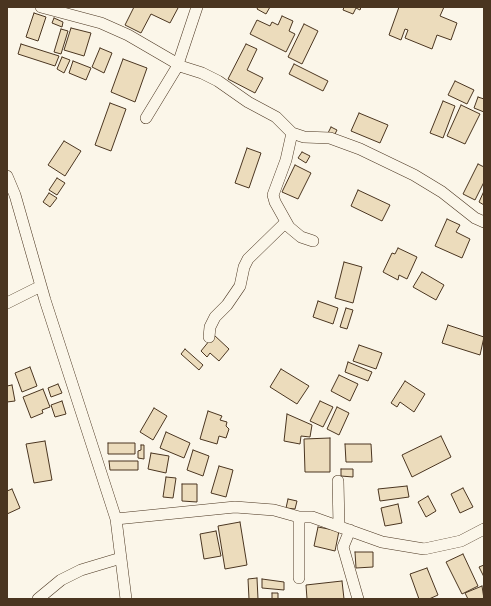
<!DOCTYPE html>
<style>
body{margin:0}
#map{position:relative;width:491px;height:606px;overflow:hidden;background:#fbf6e9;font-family:Karla,sans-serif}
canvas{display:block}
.frame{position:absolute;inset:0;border:8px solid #4a3520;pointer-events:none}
</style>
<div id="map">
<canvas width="491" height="606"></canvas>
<div class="frame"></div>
</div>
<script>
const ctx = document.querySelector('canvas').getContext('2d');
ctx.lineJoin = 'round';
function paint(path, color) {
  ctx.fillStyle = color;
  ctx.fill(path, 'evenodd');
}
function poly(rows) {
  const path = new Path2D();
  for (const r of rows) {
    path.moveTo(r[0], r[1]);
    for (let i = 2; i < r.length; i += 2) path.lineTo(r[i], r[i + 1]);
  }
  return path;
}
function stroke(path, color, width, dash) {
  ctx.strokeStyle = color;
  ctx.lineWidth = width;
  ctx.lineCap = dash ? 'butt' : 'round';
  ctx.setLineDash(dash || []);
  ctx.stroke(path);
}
const building = poly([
 [134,7,176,7,178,8,170,23,151,14,141,33,125,25,134,7],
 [258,7,270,7,266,14,257,9,258,7],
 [344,7,361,7,360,10,356,8,353,14,343,10,344,7],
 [399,7,444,7,440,16,457,23,451,40,437,35,432,49,405,38,408,30,405,29,401,40,389,35,399,7],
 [34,13,46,17,38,41,26,37,34,13],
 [282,16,293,21,289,31,295,34,286,52,250,34,257,20,270,26,272,22,278,25,282,16],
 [54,18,63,22,62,27,52,23,54,18],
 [304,24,318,31,302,64,288,57,304,24],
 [71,28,91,33,84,56,64,50,71,28],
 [61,29,68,31,61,54,54,52,61,29],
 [21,44,59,56,55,66,18,54,21,44],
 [246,44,257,49,247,70,263,78,255,93,228,79,246,44],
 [100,48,112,53,104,73,92,67,100,48],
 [62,57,70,60,64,73,57,69,62,57],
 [123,59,147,68,135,102,111,92,123,59],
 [73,61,91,68,86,80,69,73,73,61],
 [294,64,328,81,323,91,289,74,294,64],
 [455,81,474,90,467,104,448,95,455,81],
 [478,97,484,99,484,112,474,108,478,97],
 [443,101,455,106,443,138,430,133,443,101],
 [110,103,126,109,111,151,95,145,110,103],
 [461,105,480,114,465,144,447,136,461,105],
 [359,113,388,125,380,143,351,131,359,113],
 [331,127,337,130,334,136,328,133,331,127],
 [64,141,81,151,65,176,48,165,64,141],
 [247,148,261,153,249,188,235,183,247,148],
 [302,152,310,156,306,163,298,158,302,152],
 [478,164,484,167,484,182,475,200,463,194,478,164],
 [295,165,311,173,298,199,282,192,295,165],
 [57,178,65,183,57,195,49,190,57,178],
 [358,190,390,205,382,221,351,206,358,190],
 [484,191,484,205,479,202,484,191],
 [49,193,57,198,50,207,43,202,49,193],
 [447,219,460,225,456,232,470,239,462,258,435,246,447,219],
 [398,248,417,257,407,279,399,275,398,280,383,272,392,253,395,254,398,248],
 [344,262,362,267,353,303,335,298,344,262],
 [422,272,444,285,436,300,413,287,422,272],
 [318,301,338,308,333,324,313,317,318,301],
 [346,308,353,310,347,329,340,327,346,308],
 [448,325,484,337,480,355,442,343,448,325],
 [214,335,229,349,219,361,210,353,207,357,201,351,214,335],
 [359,345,382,353,376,369,353,361,359,345],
 [185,349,203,365,199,370,181,354,185,349],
 [348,362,372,372,368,381,345,372,348,362],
 [30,367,37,386,22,392,15,373,30,367],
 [281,369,309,386,297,404,270,387,281,369],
 [339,375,358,384,350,401,331,391,339,375],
 [405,381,425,394,414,412,400,402,397,407,391,403,405,381],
 [58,384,62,393,51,397,48,388,58,384],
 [12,385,15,401,7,402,7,386,12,385],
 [43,389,50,407,42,410,43,413,31,418,23,397,43,389],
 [62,401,66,414,55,417,51,405,62,401],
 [320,401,333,407,323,427,310,421,320,401],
 [337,407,349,413,339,435,327,429,337,407],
 [154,408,167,416,153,440,140,432,154,408],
 [208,411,222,416,220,420,227,422,226,426,229,429,226,438,219,436,217,444,200,439,208,411],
 [287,414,312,425,310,437,301,436,300,444,284,441,287,414],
 [166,432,190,443,184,458,160,448,166,432],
 [441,436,451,457,412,477,402,455,441,436],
 [330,438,330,472,305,472,304,439,330,438],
 [45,441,52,480,34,483,26,444,45,441],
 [108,443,135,443,135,454,108,454,108,443],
 [345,444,371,444,372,462,346,462,345,444],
 [141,445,144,445,144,459,138,458,138,451,141,450,141,445],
 [193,450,209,456,203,476,187,470,193,450],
 [151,453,169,456,166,473,148,469,151,453],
 [109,461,138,461,138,470,110,470,109,461],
 [219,466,233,470,226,497,211,493,219,466],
 [341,469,353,469,353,477,341,476,341,469],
 [166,477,176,478,173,498,163,497,166,477],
 [182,484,197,484,197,502,182,501,182,484],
 [407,486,409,497,380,501,378,489,407,486],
 [463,488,473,507,460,513,451,494,463,488],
 [12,489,20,508,7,514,7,491,12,489],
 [428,496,436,511,426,517,418,502,428,496],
 [288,499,297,501,295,509,286,508,288,499],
 [398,504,402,523,385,526,381,508,398,504],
 [240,522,247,565,225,569,218,526,240,522],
 [318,527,339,531,335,551,314,546,318,527],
 [216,531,221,556,204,559,200,534,216,531],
 [355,552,373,552,373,567,356,568,355,552],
 [463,554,478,586,462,594,446,562,463,554],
 [484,565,484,577,479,567,484,565],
 [427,568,438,595,429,599,419,599,410,574,427,568],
 [257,578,258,599,249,599,248,579,257,578],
 [262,579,284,582,284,590,262,588,262,579],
 [342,581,344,599,307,599,306,585,342,581],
 [482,586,484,599,468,599,465,593,482,586],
 [272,593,278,593,278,599,272,599,272,593]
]);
const minor = poly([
 [41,7,101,23,128,35,183,67,202,73,218,81,248,102,276,117,292,133,304,137,330,138,360,149,414,175,442,192,475,218,484,222],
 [146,118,177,67,197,7],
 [292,133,286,160,273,195,275,202,289,227,301,237,313,241],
 [7,176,15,195,45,300,116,519,126,599],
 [7,303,41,286],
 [209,337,210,327,215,317,227,305,240,286,244,267,248,259,286,222],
 [338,481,339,526],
 [299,517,299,578],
 [116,519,235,507,274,510,299,517,312,517,382,542,424,549,461,541,484,529],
 [350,530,343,547,358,599],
 [38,599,61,580,81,570,121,558]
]);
paint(building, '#ecdcbc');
stroke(building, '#4a3520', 1);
stroke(minor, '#4a3520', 12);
stroke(minor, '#fbf6e9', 11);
</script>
